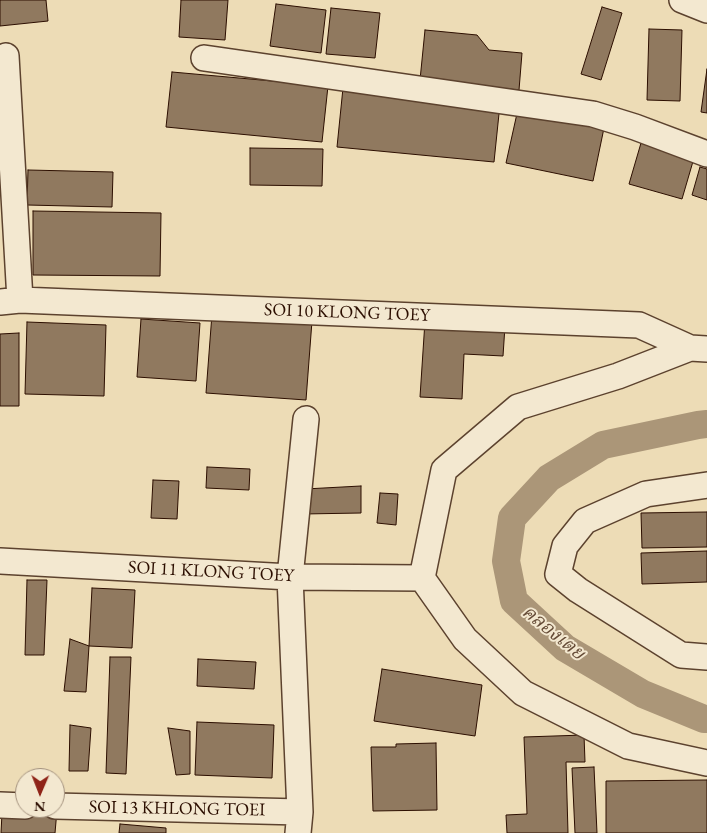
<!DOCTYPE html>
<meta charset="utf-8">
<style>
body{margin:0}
#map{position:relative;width:707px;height:833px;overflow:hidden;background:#eddcb6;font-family:"EB Garamond",serif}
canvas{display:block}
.north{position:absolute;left:15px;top:768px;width:50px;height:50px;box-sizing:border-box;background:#f3e8d0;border:1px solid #a3917d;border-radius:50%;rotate:181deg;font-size:14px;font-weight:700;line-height:20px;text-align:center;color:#2c0e00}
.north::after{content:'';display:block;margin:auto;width:18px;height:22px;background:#8f2418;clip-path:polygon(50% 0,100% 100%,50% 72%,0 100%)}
</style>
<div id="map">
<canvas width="707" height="833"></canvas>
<div class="north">N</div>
</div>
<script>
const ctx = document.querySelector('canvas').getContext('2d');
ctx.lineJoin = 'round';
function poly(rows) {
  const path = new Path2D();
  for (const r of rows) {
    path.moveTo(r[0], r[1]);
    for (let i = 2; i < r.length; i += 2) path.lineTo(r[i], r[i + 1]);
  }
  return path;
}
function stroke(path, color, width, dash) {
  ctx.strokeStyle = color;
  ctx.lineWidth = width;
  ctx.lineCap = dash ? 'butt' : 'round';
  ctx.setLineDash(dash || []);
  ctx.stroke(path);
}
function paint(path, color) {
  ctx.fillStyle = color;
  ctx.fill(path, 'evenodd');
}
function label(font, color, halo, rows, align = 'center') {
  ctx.font = font + ' "EB Garamond","Noto Serif Thai",serif';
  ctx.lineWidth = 4;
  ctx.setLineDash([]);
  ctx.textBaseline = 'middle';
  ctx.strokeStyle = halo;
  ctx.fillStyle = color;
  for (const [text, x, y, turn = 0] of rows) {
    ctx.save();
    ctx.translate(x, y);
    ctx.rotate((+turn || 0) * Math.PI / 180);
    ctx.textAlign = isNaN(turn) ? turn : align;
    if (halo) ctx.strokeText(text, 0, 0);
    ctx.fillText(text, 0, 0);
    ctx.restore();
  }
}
const canal = poly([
 [707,424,698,425,603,445,549,478,512,518,506,561,514,601,565,648,643,694,704,719,707,719]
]);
const building = poly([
 [0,0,46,0,48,21,0,26,0,0],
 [181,0,228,0,225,40,179,37,181,0],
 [276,4,326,10,321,53,270,46,276,4],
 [602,7,622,13,601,80,581,74,602,7],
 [331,8,380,13,375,58,326,54,331,8],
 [649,29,682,30,680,101,647,100,649,29],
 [425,30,477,35,489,50,522,53,519,90,420,80,425,30],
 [707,69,707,113,701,112,707,69],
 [172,72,328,86,322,142,166,127,172,72],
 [343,88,500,104,494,162,337,147,343,88],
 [518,109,604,128,593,181,506,163,518,109],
 [641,143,694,158,682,199,629,184,641,143],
 [250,148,323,149,322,186,250,185,250,148],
 [700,167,707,169,707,200,692,195,700,167],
 [28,170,113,172,112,207,27,205,28,170],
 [33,211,161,213,160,276,33,275,33,211],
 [212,314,312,321,306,400,206,393,212,314],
 [141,319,200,323,196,381,137,377,141,319],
 [425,321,505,326,503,356,464,354,462,399,420,397,425,321],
 [27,322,106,325,104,396,25,394,27,322],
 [19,333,19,406,0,406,0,334,19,333],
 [207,467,250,469,249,490,206,488,207,467],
 [153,480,179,481,177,519,151,518,153,480],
 [361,486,361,513,303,514,305,489,361,486],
 [380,493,398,494,396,525,377,523,380,493],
 [707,512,707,547,642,548,641,513,707,512],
 [707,551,707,582,642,584,641,553,707,551],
 [27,580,47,580,44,655,25,655,27,580],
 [92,588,135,590,132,648,89,646,92,588],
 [70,639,89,646,86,692,64,691,70,639],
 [110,657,131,657,126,774,106,773,110,657],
 [198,659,256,662,254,689,197,686,198,659],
 [382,669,482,685,475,736,374,721,382,669],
 [197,722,274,725,272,778,195,775,197,722],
 [70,725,91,728,88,771,69,771,70,725],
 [168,728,190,731,190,774,176,775,168,728],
 [584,735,585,762,566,762,568,833,507,833,506,815,527,814,524,737,584,735],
 [436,743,437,810,373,811,371,747,396,747,396,744,436,743],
 [594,767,597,833,575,833,572,768,594,767],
 [707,780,707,833,606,833,606,781,707,780],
 [17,808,57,810,55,833,1,833,2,813,17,808],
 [120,824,166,828,166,833,119,833,120,824]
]);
const minor = poly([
 [682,0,707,10],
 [6,56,20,300],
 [204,58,593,114,635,127,707,154],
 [0,302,20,300,639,325,690,348],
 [707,349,690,348,618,376,518,407,444,470,422,578,465,639,523,693,628,746,707,763],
 [707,485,646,494,585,521,565,546,558,574,578,590,681,655,707,657],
 [0,561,290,577,422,578],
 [0,805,25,806],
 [55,806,300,812],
 [298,833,300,812,290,577,306,419]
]);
const streetNames = [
 ["SOI 10 KLONG TOEY",347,313,2],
 ["SOI 11 KLONG TOEY",211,572,3],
 ["SOI 13 KHLONG TOEI",177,809,1]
];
const waterNames = [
 ["คลองเตย",553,633,39]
];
stroke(canal, '#ab9678', 28);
paint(building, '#90795f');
stroke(building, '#2c0e00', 1);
stroke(minor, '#5c422e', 28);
stroke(minor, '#f3e8d0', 25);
label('18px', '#2c0e00', '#f3e8d0', streetNames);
label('italic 19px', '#654b36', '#f3e8d0', waterNames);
</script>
